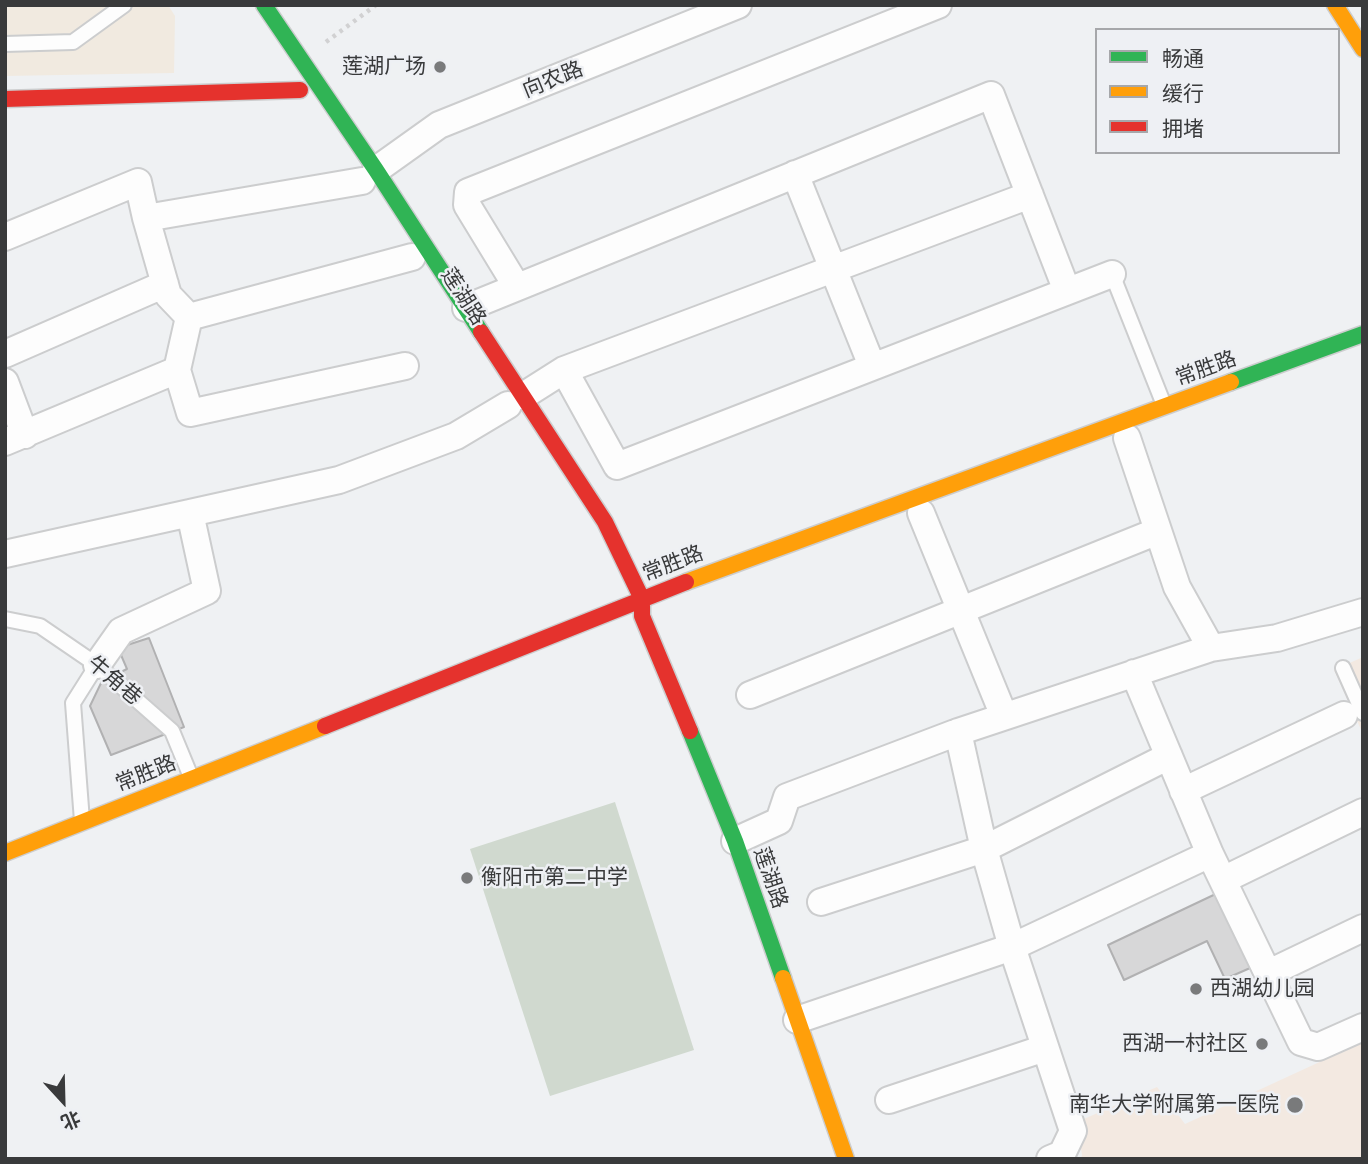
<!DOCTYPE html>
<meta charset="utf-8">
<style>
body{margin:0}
#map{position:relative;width:1368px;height:1164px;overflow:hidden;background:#eff1f3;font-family:"PT Sans Narrow","Noto Sans SC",sans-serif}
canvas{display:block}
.frame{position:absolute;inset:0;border:7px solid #393a3b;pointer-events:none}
.legend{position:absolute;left:1095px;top:28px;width:245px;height:126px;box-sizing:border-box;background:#eef0f4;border:2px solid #a6a7aa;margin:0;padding:9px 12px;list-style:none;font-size:21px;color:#393a3b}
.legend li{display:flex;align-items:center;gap:14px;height:35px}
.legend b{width:35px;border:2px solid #a6a7aa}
.north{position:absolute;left:28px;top:1066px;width:70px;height:70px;-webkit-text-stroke:5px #eef0f4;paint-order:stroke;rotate:158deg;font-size:19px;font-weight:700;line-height:28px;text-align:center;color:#393a3b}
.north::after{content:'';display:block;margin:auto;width:24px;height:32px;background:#393a3b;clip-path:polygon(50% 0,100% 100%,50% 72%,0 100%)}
</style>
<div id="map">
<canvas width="1368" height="1164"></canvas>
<div class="frame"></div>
<ul class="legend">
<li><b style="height:9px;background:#30b455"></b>畅通</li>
<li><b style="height:9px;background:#ff9f0a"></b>缓行</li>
<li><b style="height:9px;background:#e5322d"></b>拥堵</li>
</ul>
<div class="north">北</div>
</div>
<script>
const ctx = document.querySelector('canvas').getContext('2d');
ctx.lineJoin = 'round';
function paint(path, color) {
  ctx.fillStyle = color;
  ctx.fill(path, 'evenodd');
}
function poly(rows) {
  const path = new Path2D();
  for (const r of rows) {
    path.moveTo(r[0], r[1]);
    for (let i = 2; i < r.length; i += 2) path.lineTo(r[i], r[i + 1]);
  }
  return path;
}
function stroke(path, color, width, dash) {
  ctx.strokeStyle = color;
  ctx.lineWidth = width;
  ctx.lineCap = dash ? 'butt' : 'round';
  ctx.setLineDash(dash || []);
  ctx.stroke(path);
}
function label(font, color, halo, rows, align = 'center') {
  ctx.font = font + ' "PT Sans Narrow","Noto Sans SC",sans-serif';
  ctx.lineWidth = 5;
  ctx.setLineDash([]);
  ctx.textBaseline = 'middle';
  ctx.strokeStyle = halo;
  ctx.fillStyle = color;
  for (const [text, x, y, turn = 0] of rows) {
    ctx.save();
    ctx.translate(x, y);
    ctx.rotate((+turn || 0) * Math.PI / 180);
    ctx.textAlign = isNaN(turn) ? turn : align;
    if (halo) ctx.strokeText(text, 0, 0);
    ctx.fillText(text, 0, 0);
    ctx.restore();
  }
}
const commercial = poly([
 [5,5,168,5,175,16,174,73,5,76]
]);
const medical = poly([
 [1363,657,1363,734,1334,670],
 [1363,1042,1363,1159,1081,1159,1082,1155,1077,1122,1157,1087,1185,1124]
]);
const green = poly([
 [615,802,694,1050,550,1096,470,849]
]);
const building = poly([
 [149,638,184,727,111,755,90,706,102,681,127,669,118,648,149,638],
 [1222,891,1257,965,1225,979,1207,941,1124,980,1108,945,1222,891]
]);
const path = poly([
 [326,42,376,5]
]);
const lane = poly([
 [5,44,73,42,124,5],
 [1112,274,1164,405],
 [5,619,40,626,97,665,172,731,191,777],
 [1343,668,1363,713],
 [82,821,73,703,97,665]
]);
const street = poly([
 [376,170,439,125,738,5],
 [795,174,872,366],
 [146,218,362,181],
 [5,237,138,182,146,218,168,295,189,317,177,370,190,413,405,366],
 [517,287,467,205,468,192,938,5],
 [466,308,991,95,1067,291],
 [189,317,412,257],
 [5,354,165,284],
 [564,370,617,466,1112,274],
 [5,382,25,435],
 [523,396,564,370,1030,195],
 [1127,438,1177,587,1211,648],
 [5,442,177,370],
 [921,513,1004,716],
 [5,554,339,480,456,436,508,405],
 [97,665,121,631,207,591,190,513],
 [1134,673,1210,854,1301,1042,1318,1047,1363,1027],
 [750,695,1158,531],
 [958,732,984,849,1012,947,1073,1131,1062,1154,1050,1159],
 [1183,791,1344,715],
 [735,841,779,821,787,797,958,732,1211,648,1277,638,1363,612],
 [1223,880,1363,812],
 [821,902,984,849,1169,756],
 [1269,973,1363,928],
 [797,1020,1012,947,1210,854],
 [889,1100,1045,1048]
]);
const fast = poly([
 [264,5,376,170,481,332],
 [1231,382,1363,334],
 [690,731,735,841,783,978]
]);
const slow = poly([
 [1335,5,1363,49],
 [686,582,1231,382],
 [5,853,325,726],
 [783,978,846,1159]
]);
const jam = poly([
 [5,99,300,90],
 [481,332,605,522,642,599,642,616,690,731],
 [325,726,686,582]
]);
const markers = [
 [440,67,7,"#797a7b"],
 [467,878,7,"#797a7b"],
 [1196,989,7,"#797a7b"],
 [1262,1044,7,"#797a7b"],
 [1295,1105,9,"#797a7b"]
];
const poiNames = [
 ["莲湖广场",426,67],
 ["衡阳市第二中学",481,878,"left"],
 ["西湖幼儿园",1210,989,"left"],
 ["西湖一村社区",1248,1044],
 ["南华大学附属第一医院",1279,1105]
];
const streetNames = [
 ["向农路",553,80,-22],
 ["莲湖路",463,297,57],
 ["常胜路",1206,369,-20],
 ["常胜路",673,564,-21],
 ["牛角巷",114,681,40],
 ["常胜路",146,774,-22],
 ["莲湖路",770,878,71]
];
paint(commercial, '#f1eae0');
paint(medical, '#f3e9e1');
paint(green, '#d0d9cf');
paint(building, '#d7d7d8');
stroke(building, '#b1b1b2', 2);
stroke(lane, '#cccdce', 18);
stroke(street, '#cccdce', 30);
stroke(fast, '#cccdce', 19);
stroke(slow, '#cccdce', 19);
stroke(jam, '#cccdce', 19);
stroke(path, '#d1d1d2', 4.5, [3.5, 5]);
stroke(lane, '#fdfdfd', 14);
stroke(street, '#fdfdfd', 26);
stroke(fast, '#30b455', 16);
stroke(slow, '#ff9f0a', 16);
stroke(jam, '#e5322d', 16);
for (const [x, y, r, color] of markers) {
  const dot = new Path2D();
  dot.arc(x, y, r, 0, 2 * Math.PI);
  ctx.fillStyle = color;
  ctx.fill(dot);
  stroke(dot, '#eef0f4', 2.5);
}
label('21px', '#393a3b', '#eef0f4', poiNames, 'right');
label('21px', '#393a3b', '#eef0f4', streetNames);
</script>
